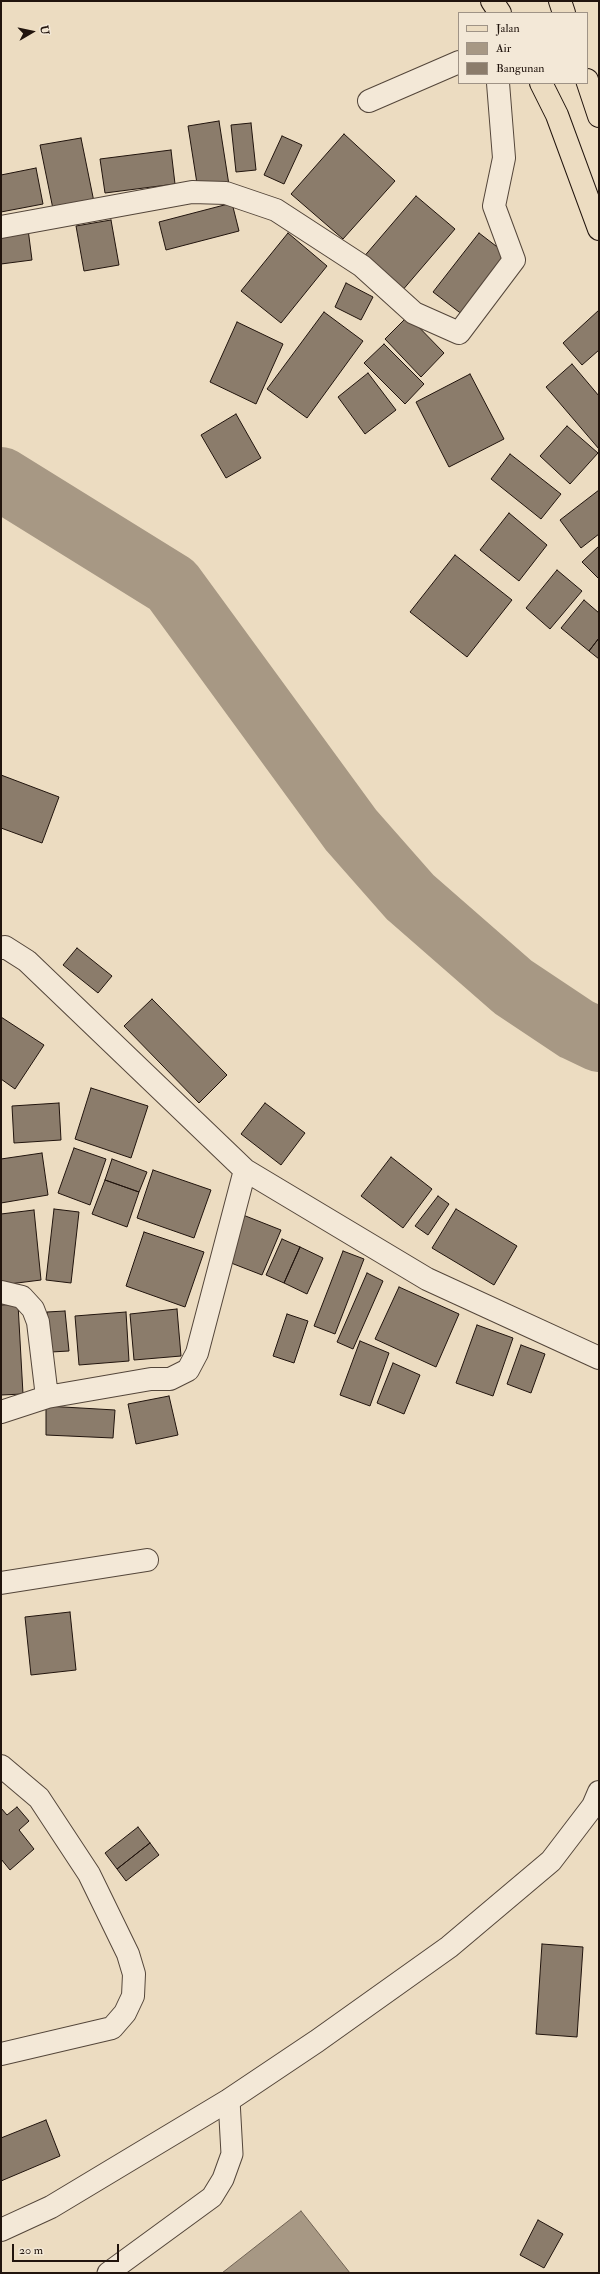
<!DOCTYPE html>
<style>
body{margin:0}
#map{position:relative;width:600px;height:2274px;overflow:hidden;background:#ecdcc1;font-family:"IM FELL Double Pica",serif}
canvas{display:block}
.frame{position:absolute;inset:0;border:2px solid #21140d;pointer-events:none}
.legend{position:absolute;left:458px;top:12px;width:130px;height:72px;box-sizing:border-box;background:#f3e8d7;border:1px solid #9f9386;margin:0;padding:5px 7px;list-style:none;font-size:12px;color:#21140d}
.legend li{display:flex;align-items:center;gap:8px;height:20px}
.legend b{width:20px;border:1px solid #9f9386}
.north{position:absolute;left:12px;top:12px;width:40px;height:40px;-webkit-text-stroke:3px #f3e8d7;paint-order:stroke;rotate:81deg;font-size:11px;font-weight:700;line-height:16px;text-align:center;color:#21140d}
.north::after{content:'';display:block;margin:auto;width:14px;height:18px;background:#21140d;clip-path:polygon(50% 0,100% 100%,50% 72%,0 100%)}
.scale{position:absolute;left:12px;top:2244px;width:107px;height:18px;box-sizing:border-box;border:2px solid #21140d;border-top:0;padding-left:5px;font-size:12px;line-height:14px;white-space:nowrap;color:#21140d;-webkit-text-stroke:3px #f3e8d7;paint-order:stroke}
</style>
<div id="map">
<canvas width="600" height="2274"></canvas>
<div class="frame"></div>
<ul class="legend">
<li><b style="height:5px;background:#ecdcc1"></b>Jalan</li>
<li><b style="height:11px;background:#a79884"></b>Air</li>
<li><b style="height:11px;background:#8b7c6b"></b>Bangunan</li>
</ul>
<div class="north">U</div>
<div class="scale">20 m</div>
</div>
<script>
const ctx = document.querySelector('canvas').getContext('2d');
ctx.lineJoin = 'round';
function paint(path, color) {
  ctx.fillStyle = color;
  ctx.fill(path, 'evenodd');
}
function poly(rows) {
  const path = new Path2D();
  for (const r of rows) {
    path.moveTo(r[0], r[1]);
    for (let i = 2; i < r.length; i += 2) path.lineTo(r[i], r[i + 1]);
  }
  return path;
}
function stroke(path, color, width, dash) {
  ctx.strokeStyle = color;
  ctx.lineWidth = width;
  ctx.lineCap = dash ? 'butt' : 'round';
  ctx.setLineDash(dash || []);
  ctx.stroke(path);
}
const water = poly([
 [301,2211,350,2273,222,2273,301,2211]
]);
const river = poly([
 [1,479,172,585,351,830,410,897,513,987,576,1029,599,1040]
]);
const building = poly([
 [219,121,229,185,198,190,188,126,219,121],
 [251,123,256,170,236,172,231,125,251,123],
 [344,134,395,181,343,239,291,194,344,134],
 [282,136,302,145,284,184,264,175,282,136],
 [81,138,94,202,53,209,40,145,81,138],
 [171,150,175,184,105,193,100,159,171,150],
 [36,168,43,204,1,212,1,175,36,168],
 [416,196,455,229,401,292,362,259,416,196],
 [232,203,239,231,166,250,159,222,232,203],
 [111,220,119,265,84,271,76,226,111,220],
 [28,229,32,260,1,264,1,232,28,229],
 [288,233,327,266,281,323,241,291,288,233],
 [479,233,509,256,463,315,433,292,479,233],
 [346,283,373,297,361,320,335,307,346,283],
 [599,310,599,350,582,365,563,343,599,310],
 [324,312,363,341,307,418,267,389,324,312],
 [408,316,444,353,421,377,385,339,408,316],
 [237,322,283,344,256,404,210,382,237,322],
 [384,344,424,384,405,404,364,363,384,344],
 [572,364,599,396,599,449,546,387,572,364],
 [368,373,396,410,365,434,338,397,368,373],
 [470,374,504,439,449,467,416,402,470,374],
 [236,414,261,458,226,478,201,435,236,414],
 [567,426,598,453,570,484,540,456,567,426],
 [510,454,561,494,541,519,491,479,510,454],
 [599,490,599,534,581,548,560,520,599,490],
 [509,513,547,545,519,581,480,550,509,513],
 [599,546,599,579,582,562,599,546],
 [455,555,512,600,467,657,410,612,455,555],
 [557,570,582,591,550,629,526,608,557,570],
 [584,600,599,613,599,638,589,651,561,628,584,600],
 [599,638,599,659,589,651,599,638],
 [1,775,59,797,42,843,1,828,1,775],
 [77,948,112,976,98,993,63,965,77,948],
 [152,999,227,1075,199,1103,124,1026,152,999],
 [1,1017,44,1045,15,1089,1,1079,1,1017],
 [91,1088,148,1106,131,1158,75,1139,91,1088],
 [59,1103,61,1140,14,1143,12,1106,59,1103],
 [265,1103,305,1133,281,1165,241,1134,265,1103],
 [74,1148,106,1159,90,1205,58,1193,74,1148],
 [42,1153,48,1195,1,1203,1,1159,42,1153],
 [391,1157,432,1189,403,1228,361,1196,391,1157],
 [112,1159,147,1172,139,1192,105,1180,112,1159],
 [153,1170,211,1190,194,1238,137,1218,153,1170],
 [105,1180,139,1192,127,1227,92,1214,105,1180],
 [438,1196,449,1204,428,1235,415,1226,438,1196],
 [54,1209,79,1212,71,1283,46,1280,54,1209],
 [456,1209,517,1246,494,1285,432,1248,456,1209],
 [34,1210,41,1280,1,1285,1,1214,34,1210],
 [243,1215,281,1230,262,1275,226,1261,243,1215],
 [144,1232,204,1252,185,1307,126,1286,144,1232],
 [282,1239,300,1247,284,1283,266,1275,282,1239],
 [300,1247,323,1258,307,1294,284,1283,300,1247],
 [343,1251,364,1259,335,1334,314,1326,343,1251],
 [367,1273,383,1281,353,1349,337,1342,367,1273],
 [399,1287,459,1314,436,1367,375,1339,399,1287],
 [18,1304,23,1394,1,1395,1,1305,18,1304],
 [177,1309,181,1356,134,1360,130,1314,177,1309],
 [65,1311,69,1351,51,1352,47,1312,65,1311],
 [126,1312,129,1361,79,1365,75,1316,126,1312],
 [287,1314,308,1321,294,1363,273,1356,287,1314],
 [477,1325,513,1338,493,1396,456,1383,477,1325],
 [360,1341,389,1353,370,1406,340,1395,360,1341],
 [521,1345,545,1354,531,1393,507,1384,521,1345],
 [393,1363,420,1375,404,1414,377,1403,393,1363],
 [169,1396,178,1435,136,1444,128,1404,169,1396],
 [46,1406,115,1410,113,1438,46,1435,46,1406],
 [70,1612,76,1670,31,1675,25,1617,70,1612],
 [17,1807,29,1821,19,1830,34,1849,10,1870,1,1859,1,1808,7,1815,17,1807],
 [138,1827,150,1843,117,1869,105,1853,138,1827],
 [150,1843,159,1855,126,1881,117,1869,150,1843],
 [542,1944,583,1947,577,2037,536,2034,542,1944],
 [46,2120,60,2156,1,2181,1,2138,46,2120],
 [538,2220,563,2234,544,2268,520,2255,538,2220]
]);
const service = poly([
 [108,2273,212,2197,223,2179,232,2154,229,2100]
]);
const minor = poly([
 [369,101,459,62],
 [1,227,192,192,226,193,276,210,362,266,414,313,459,333,514,260,494,206,504,158,498,83],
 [1,948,5,947,27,961,245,1170,427,1279,599,1358],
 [1,1292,22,1297,33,1309,38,1322,47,1397],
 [1,1412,47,1397,151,1379,170,1379,188,1370,197,1353,245,1170],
 [1,1583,147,1560],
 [1,1766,39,1798,89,1874,128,1954,134,1974,133,1996,125,2013,112,2028,1,2054]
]);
const tertiary = poly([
 [1,2230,51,2207,229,2100,317,2041,449,1947,551,1861,593,1806,599,1792]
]);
const primary = poly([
 [560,1,564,13],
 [587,80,599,116]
]);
const trunk = poly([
 [492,1,500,13],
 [541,83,557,115,599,229]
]);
paint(water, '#a79884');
stroke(water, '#716354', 1);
stroke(river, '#a79884', 64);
paint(building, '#8b7c6b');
stroke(building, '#21140d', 1);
stroke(service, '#54463a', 23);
stroke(minor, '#54463a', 24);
stroke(tertiary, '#54463a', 24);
stroke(primary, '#21140d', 24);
stroke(trunk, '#21140d', 24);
stroke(service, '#f3e8d7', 21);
stroke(minor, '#f3e8d7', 22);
stroke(tertiary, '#f3e8d7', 22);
stroke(primary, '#ecdcc1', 22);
stroke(trunk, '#ecdcc1', 22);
</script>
